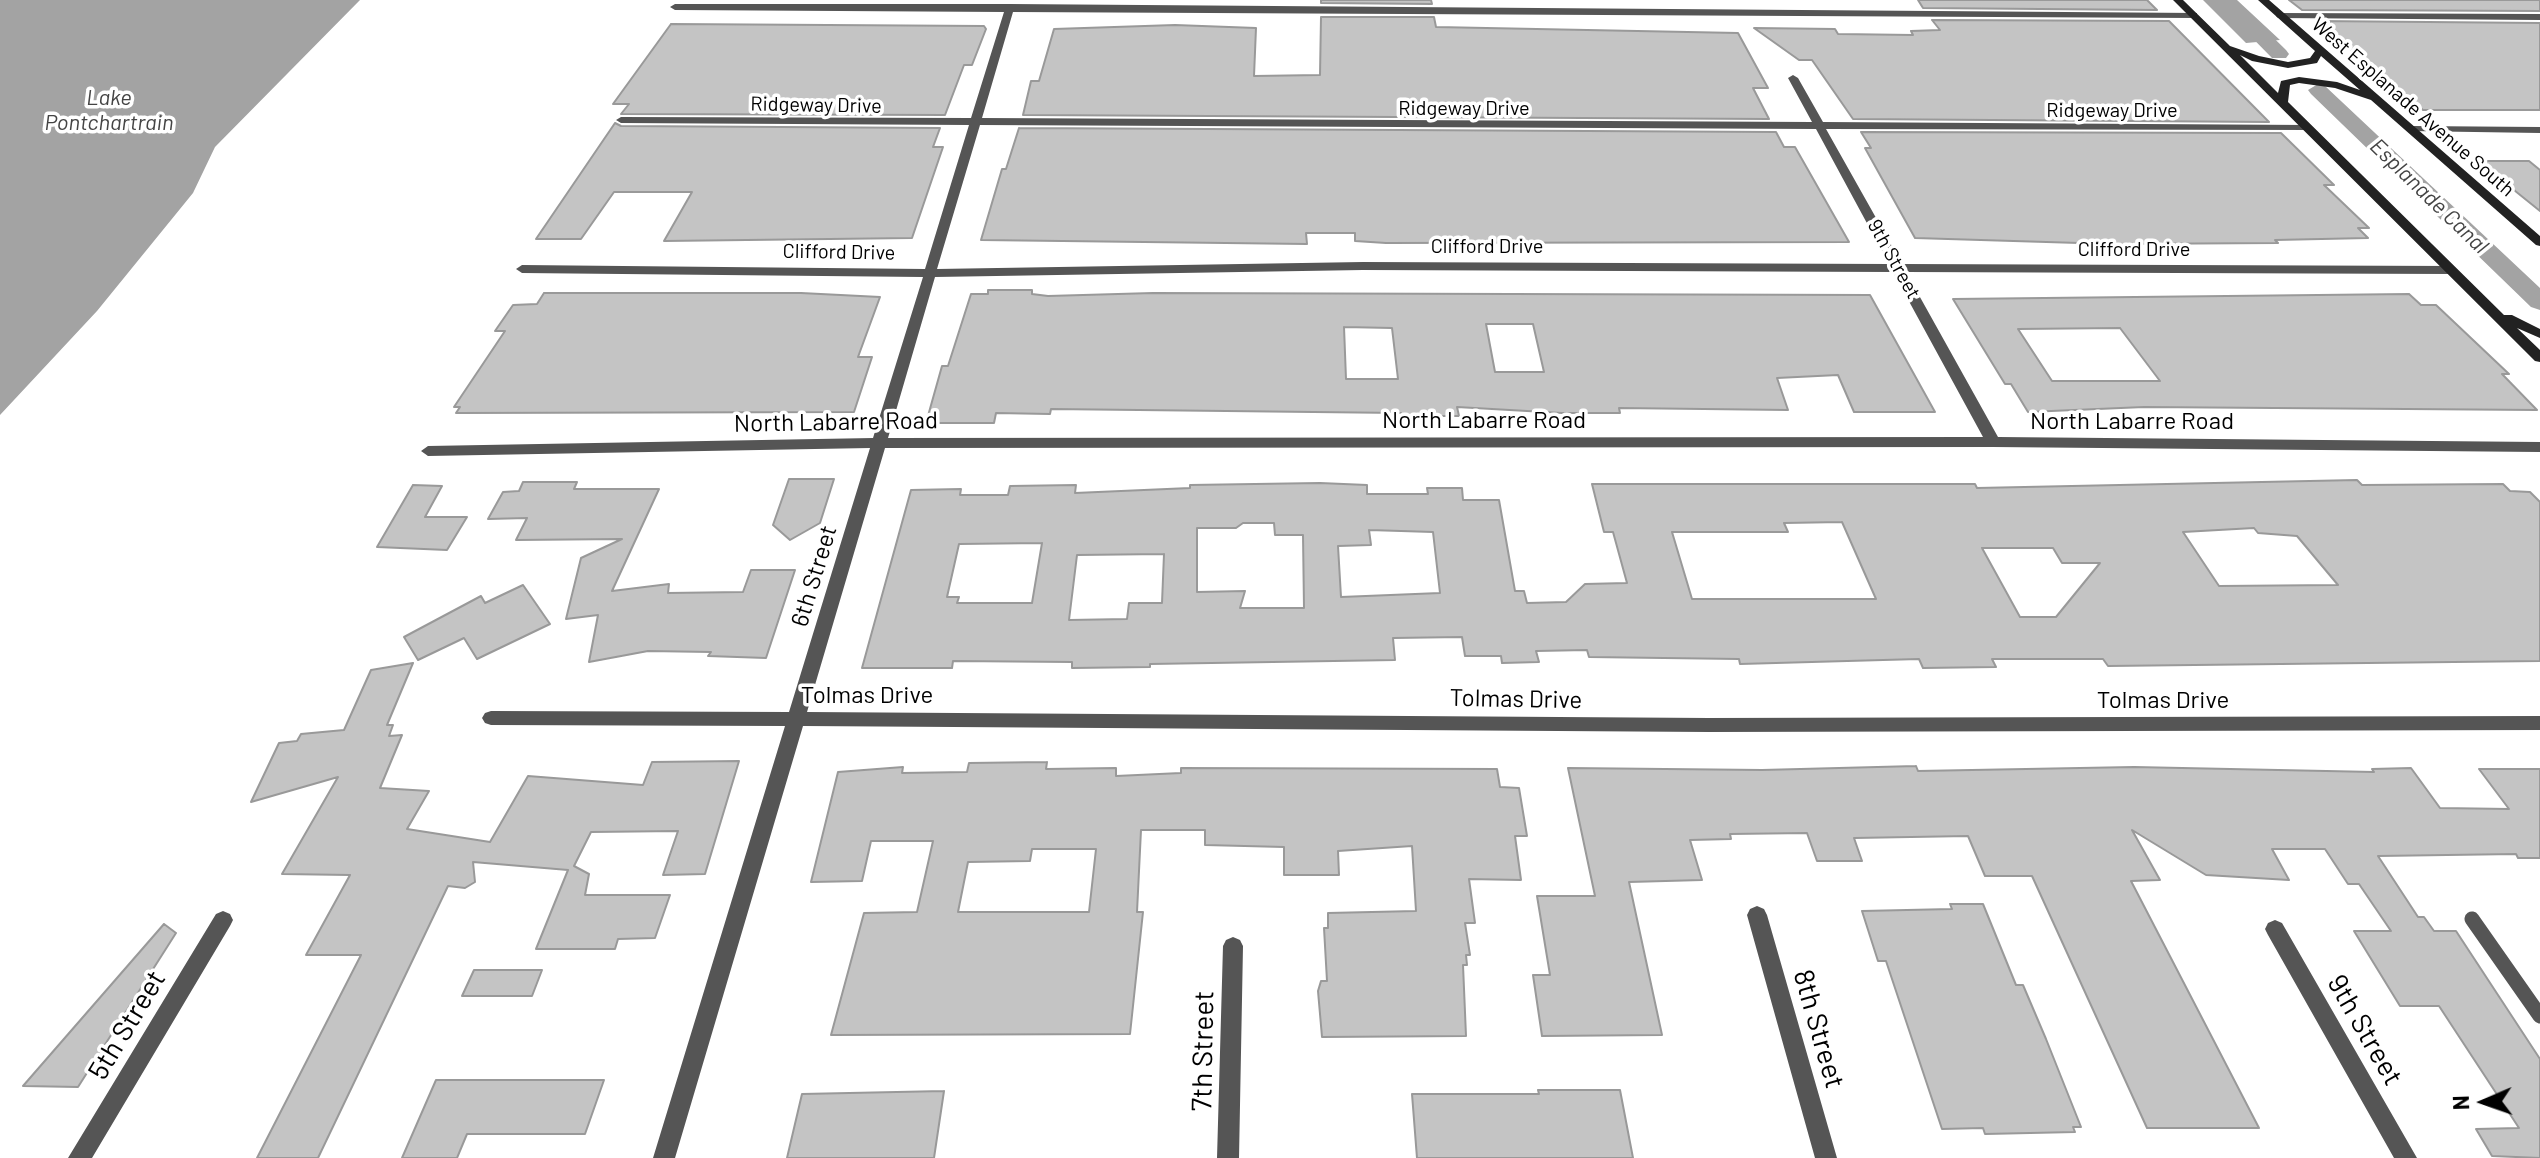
<!DOCTYPE html>
<style>
body{margin:0}
#map{position:relative;width:2540px;height:1158px;overflow:hidden;background:#fff;font-family:Barlow,sans-serif}
canvas{display:block}
.north{position:absolute;left:2444px;top:1062px;width:80px;height:80px;-webkit-text-stroke:6px #fff;paint-order:stroke;rotate:268deg;font-size:22px;font-weight:700;line-height:32px;text-align:center;color:#000}
.north::after{content:'';display:block;margin:auto;width:28px;height:36px;background:#000;clip-path:polygon(50% 0,100% 100%,50% 72%,0 100%)}
</style>
<div id="map">
<canvas width="2540" height="1158"></canvas>
<div class="north">N</div>
</div>
<script>
const ctx = document.querySelector('canvas').getContext('2d');
ctx.lineJoin = 'round';
function paint(path, color) {
  ctx.fillStyle = color;
  ctx.fill(path, 'evenodd');
}
function poly(rows) {
  const path = new Path2D();
  for (const r of rows) {
    path.moveTo(r[0], r[1]);
    for (let i = 2; i < r.length; i += 2) path.lineTo(r[i], r[i + 1]);
  }
  return path;
}
function stroke(path, color, width, dash) {
  ctx.strokeStyle = color;
  ctx.lineWidth = width;
  ctx.lineCap = dash ? 'butt' : 'round';
  ctx.setLineDash(dash || []);
  ctx.stroke(path);
}
function label(font, color, halo, rows, align = 'center') {
  ctx.font = font + ' Barlow,sans-serif';
  ctx.lineWidth = 7;
  ctx.setLineDash([]);
  ctx.textBaseline = 'middle';
  ctx.strokeStyle = halo;
  ctx.fillStyle = color;
  for (const [text, x, y, turn = 0] of rows) {
    ctx.save();
    ctx.translate(x, y);
    ctx.rotate((+turn || 0) * Math.PI / 180);
    ctx.textAlign = isNaN(turn) ? turn : align;
    if (halo) ctx.strokeText(text, 0, 0);
    ctx.fillText(text, 0, 0);
    ctx.restore();
  }
}
const water = poly([
 [0,0,360,0,215,147,193,193,97,311,0,415],
 [2203,0,2237,0,2280,40,2246,43]
]);
const canal = poly([
 [2215,0,2235,0,2286,50,2289,54,2286,58,2272,58,2215,0],
 [2318,84,2325,86,2540,288,2540,310,2531,307,2311,94,2308,90,2318,84]
]);
const building = poly([
 [1321,0,1431,0,1432,4,1321,3,1321,0],
 [1918,0,2147,0,2157,10,1923,8,1918,0],
 [2289,0,2540,0,2540,11,2302,10,2289,0],
 [1321,17,1434,17,1436,27,1738,33,1768,88,1753,88,1769,119,1023,115,1031,81,1039,81,1054,29,1175,25,1256,28,1254,76,1320,75,1321,17],
 [1932,20,2169,21,2269,122,1853,119,1812,60,1799,60,1754,28,1835,29,1838,34,1913,35,1911,31,1940,30,1932,20],
 [2316,21,2540,23,2540,110,2423,110,2316,21],
 [671,24,984,26,986,29,972,65,964,65,945,115,621,114,629,104,613,104,671,24],
 [615,123,621,126,940,128,933,147,943,147,912,238,664,241,692,192,614,192,581,239,536,239,615,123],
 [1019,128,1776,132,1784,147,1795,147,1849,242,1386,243,1355,241,1355,233,1306,233,1307,244,981,240,1002,169,1006,169,1019,128],
 [1861,132,2281,133,2334,185,2324,185,2369,228,2358,228,2368,238,2275,240,2278,243,2112,244,1915,238,1865,148,1871,148,1861,132],
 [2478,161,2529,161,2540,170,2540,211,2478,161],
 [988,290,1032,290,1032,294,1048,296,1153,293,1870,295,1935,412,1854,412,1838,375,1777,378,1788,410,1619,408,1620,413,1562,413,1457,407,1459,416,1401,416,1401,413,1051,409,1050,414,996,413,994,423,926,423,942,366,948,366,971,294,988,294,988,290],
 [1486,324,1533,324,1544,372,1495,372,1486,324],
 [1344,327,1392,328,1398,379,1346,379,1344,327],
 [544,293,801,293,880,297,858,357,872,357,854,412,456,413,460,407,454,407,505,331,495,331,513,305,537,304,544,293],
 [2409,294,2421,305,2436,305,2509,374,2502,374,2537,410,2144,407,2028,412,2011,384,2005,384,1953,299,2409,294],
 [2120,328,2160,381,2052,381,2018,329,2120,328],
 [789,479,834,479,820,523,790,540,773,525,789,479],
 [2357,480,2362,485,2503,484,2510,491,2530,492,2540,502,2540,661,2108,666,2103,659,1992,659,1996,667,1923,668,1919,659,1740,664,1739,659,1589,657,1587,650,1536,651,1539,662,1502,663,1501,656,1465,656,1462,637,1393,638,1395,660,1150,664,1150,667,1072,668,1072,662,953,661,952,668,862,668,911,490,961,489,960,495,1008,495,1010,486,1076,485,1075,493,1190,488,1190,485,1320,483,1367,485,1367,494,1428,494,1427,488,1462,488,1463,500,1499,500,1515,591,1524,591,1527,603,1566,602,1585,584,1627,583,1613,532,1604,532,1592,484,1975,484,1977,488,2357,480],
 [1842,522,1876,599,1692,599,1672,532,1788,532,1784,523,1842,522],
 [1243,523,1274,523,1275,535,1303,535,1304,608,1240,608,1245,591,1197,592,1197,528,1236,528,1243,523],
 [2254,528,2258,533,2297,536,2338,585,2219,586,2183,532,2254,528],
 [1369,530,1433,532,1440,593,1341,597,1338,546,1371,545,1369,530],
 [1042,543,1032,603,957,603,959,597,947,597,959,544,1042,543],
 [1982,548,2053,548,2062,563,2100,563,2056,617,2020,617,1982,548],
 [1164,554,1162,603,1129,603,1127,619,1069,620,1077,555,1164,554],
 [523,482,577,482,574,489,659,489,612,591,669,584,668,593,743,592,751,570,795,570,766,658,708,656,711,652,648,651,589,662,598,615,566,619,581,558,622,539,516,540,527,518,488,519,503,492,519,491,523,482],
 [413,485,442,486,425,517,467,517,447,550,377,547,413,485],
 [523,585,550,624,477,659,464,638,418,660,404,637,481,596,485,603,523,585],
 [413,663,387,725,393,725,389,736,402,735,380,788,429,791,407,829,490,842,528,776,643,785,652,762,739,761,705,874,663,875,678,831,591,832,574,866,589,874,585,895,670,895,655,938,618,939,615,949,536,949,568,870,473,862,475,882,465,888,448,886,318,1158,257,1158,361,955,306,955,350,875,282,874,338,777,251,802,279,743,297,741,301,734,344,730,371,670,413,663],
 [1047,762,1046,769,1116,768,1116,776,1181,773,1181,768,1497,769,1500,787,1519,788,1527,836,1515,836,1521,880,1469,879,1475,923,1465,923,1470,955,1466,955,1467,965,1463,965,1466,1036,1322,1037,1318,991,1321,981,1327,981,1324,928,1328,928,1328,913,1416,911,1412,846,1338,851,1339,875,1284,875,1284,847,1205,845,1205,830,1141,830,1137,912,1143,912,1130,1034,831,1035,864,913,917,912,933,841,871,841,862,881,811,882,838,772,903,767,902,773,967,772,969,763,1047,762],
 [1032,849,1096,849,1089,912,958,912,968,862,1030,861,1032,849],
 [1916,766,1918,771,2134,767,2374,772,2372,769,2411,768,2440,808,2509,809,2479,769,2540,769,2540,858,2518,858,2516,854,2378,856,2418,917,2424,917,2434,931,2456,931,2540,1059,2540,1158,2492,1156,2476,1129,2519,1128,2439,1006,2400,1006,2354,931,2391,931,2359,884,2348,884,2325,849,2272,849,2289,880,2206,875,2132,830,2160,880,2131,881,2259,1128,2147,1128,2032,876,1985,876,1968,836,1854,838,1862,861,1817,861,1807,833,1730,834,1731,839,1690,840,1702,880,1629,882,1662,1035,1542,1036,1533,975,1550,975,1537,896,1595,896,1568,768,1762,770,1916,766],
 [1950,904,1983,904,2016,985,2023,985,2046,1039,2081,1127,2073,1127,2075,1132,1985,1134,1983,1128,1942,1129,1886,961,1878,961,1862,911,1952,909,1950,904],
 [164,924,176,933,78,1087,23,1086,164,924],
 [474,970,542,970,532,996,462,996,474,970],
 [436,1080,604,1080,585,1134,467,1134,457,1158,402,1158,436,1080],
 [1538,1090,1620,1090,1633,1158,1417,1158,1412,1094,1539,1094,1538,1090],
 [944,1091,934,1158,787,1158,802,1094,944,1091]
]);
const service = poly([
 [2472,919,2540,1016]
]);
const minor = poly([
 [1010,4,2197,13,2197,17,2194,18,1013,12,982,118,1812,122,1788,78,1793,75,1798,78,1823,122,2307,125,2311,126,2311,130,1826,129,1902,264,2451,266,2457,270,2451,274,1906,272,1998,437,2540,442,2540,452,1993,447,885,448,807,712,1709,718,2540,716,2540,730,1709,732,803,726,675,1158,653,1158,785,726,491,725,485,723,482,718,485,713,491,711,789,712,870,448,428,456,421,451,428,446,873,438,923,277,522,273,516,269,522,265,925,269,969,125,621,123,616,120,621,117,971,118,1004,12,675,10,670,7,675,4,1010,4],
 [980,125,1816,129,1889,264,1363,262,937,269,980,125],
 [1363,270,1893,272,1983,437,888,438,935,277,1363,270],
 [2281,13,2540,14,2540,20,2278,18,2276,16,2281,13],
 [2413,126,2540,127,2540,133,2409,131,2408,129,2413,126],
 [1757,906,1764,909,1767,915,1837,1158,1815,1158,1747,915,1750,909,1757,906],
 [223,911,230,914,233,920,230,926,92,1158,68,1158,216,914,223,911],
 [2275,920,2282,923,2417,1158,2394,1158,2268,935,2265,929,2268,923,2275,920],
 [1233,937,1240,940,1243,946,1239,1158,1217,1158,1223,946,1226,940,1233,937]
]);
const secondary = poly([
 [2173,0,2183,0,2230,46,2259,56,2288,62,2310,58,2315,51,2258,0,2269,0,2540,236,2540,246,2536,245,2371,100,2335,88,2299,83,2290,85,2288,102,2504,315,2512,315,2540,329,2540,338,2517,328,2540,350,2540,362,2535,361,2173,0],
 [2240,55,2252,61,2288,68,2317,63,2321,56,2360,90,2337,82,2299,77,2281,81,2278,93,2240,55]
]);
const farStreetnames = [
 ["Ridgeway Drive",816,105,1],
 ["West Esplanade Avenue South",2413,107,41],
 ["Ridgeway Drive",1464,108],
 ["Ridgeway Drive",2112,110],
 ["Clifford Drive",1487,246],
 ["Clifford Drive",2134,249],
 ["Clifford Drive",839,252,1],
 ["9th Street",1894,259,61]
];
const farWaternames = [
 ["Lake",109,98],
 ["Pontchartrain",109,123],
 ["Esplanade Canal",2429,196,44]
];
const streetNames = [
 ["North Labarre Road",1484,420],
 ["North Labarre Road",2132,421],
 ["North Labarre Road",836,422,-1],
 ["6th Street",814,576,-73],
 ["Tolmas Drive",867,695],
 ["Tolmas Drive",1516,699,1],
 ["Tolmas Drive",2163,700]
];
const nearStreetnames = [
 ["5th Street",127,1025,-59],
 ["8th Street",1819,1029,74],
 ["9th Street",2365,1030,60],
 ["7th Street",1203,1051,-89]
];
paint(water, '#a3a3a3');
paint(canal, '#a3a3a3');
paint(building, '#c4c4c4');
stroke(building, '#999', 2);
stroke(service, '#555', 15);
paint(minor, '#555');
paint(secondary, '#222');
label('20px', '#000', '#fff', farStreetnames);
label('italic 22px', '#444', '#fff', farWaternames);
label('24px', '#000', '#fff', streetNames);
label('28px', '#000', '#fff', nearStreetnames);
</script>
